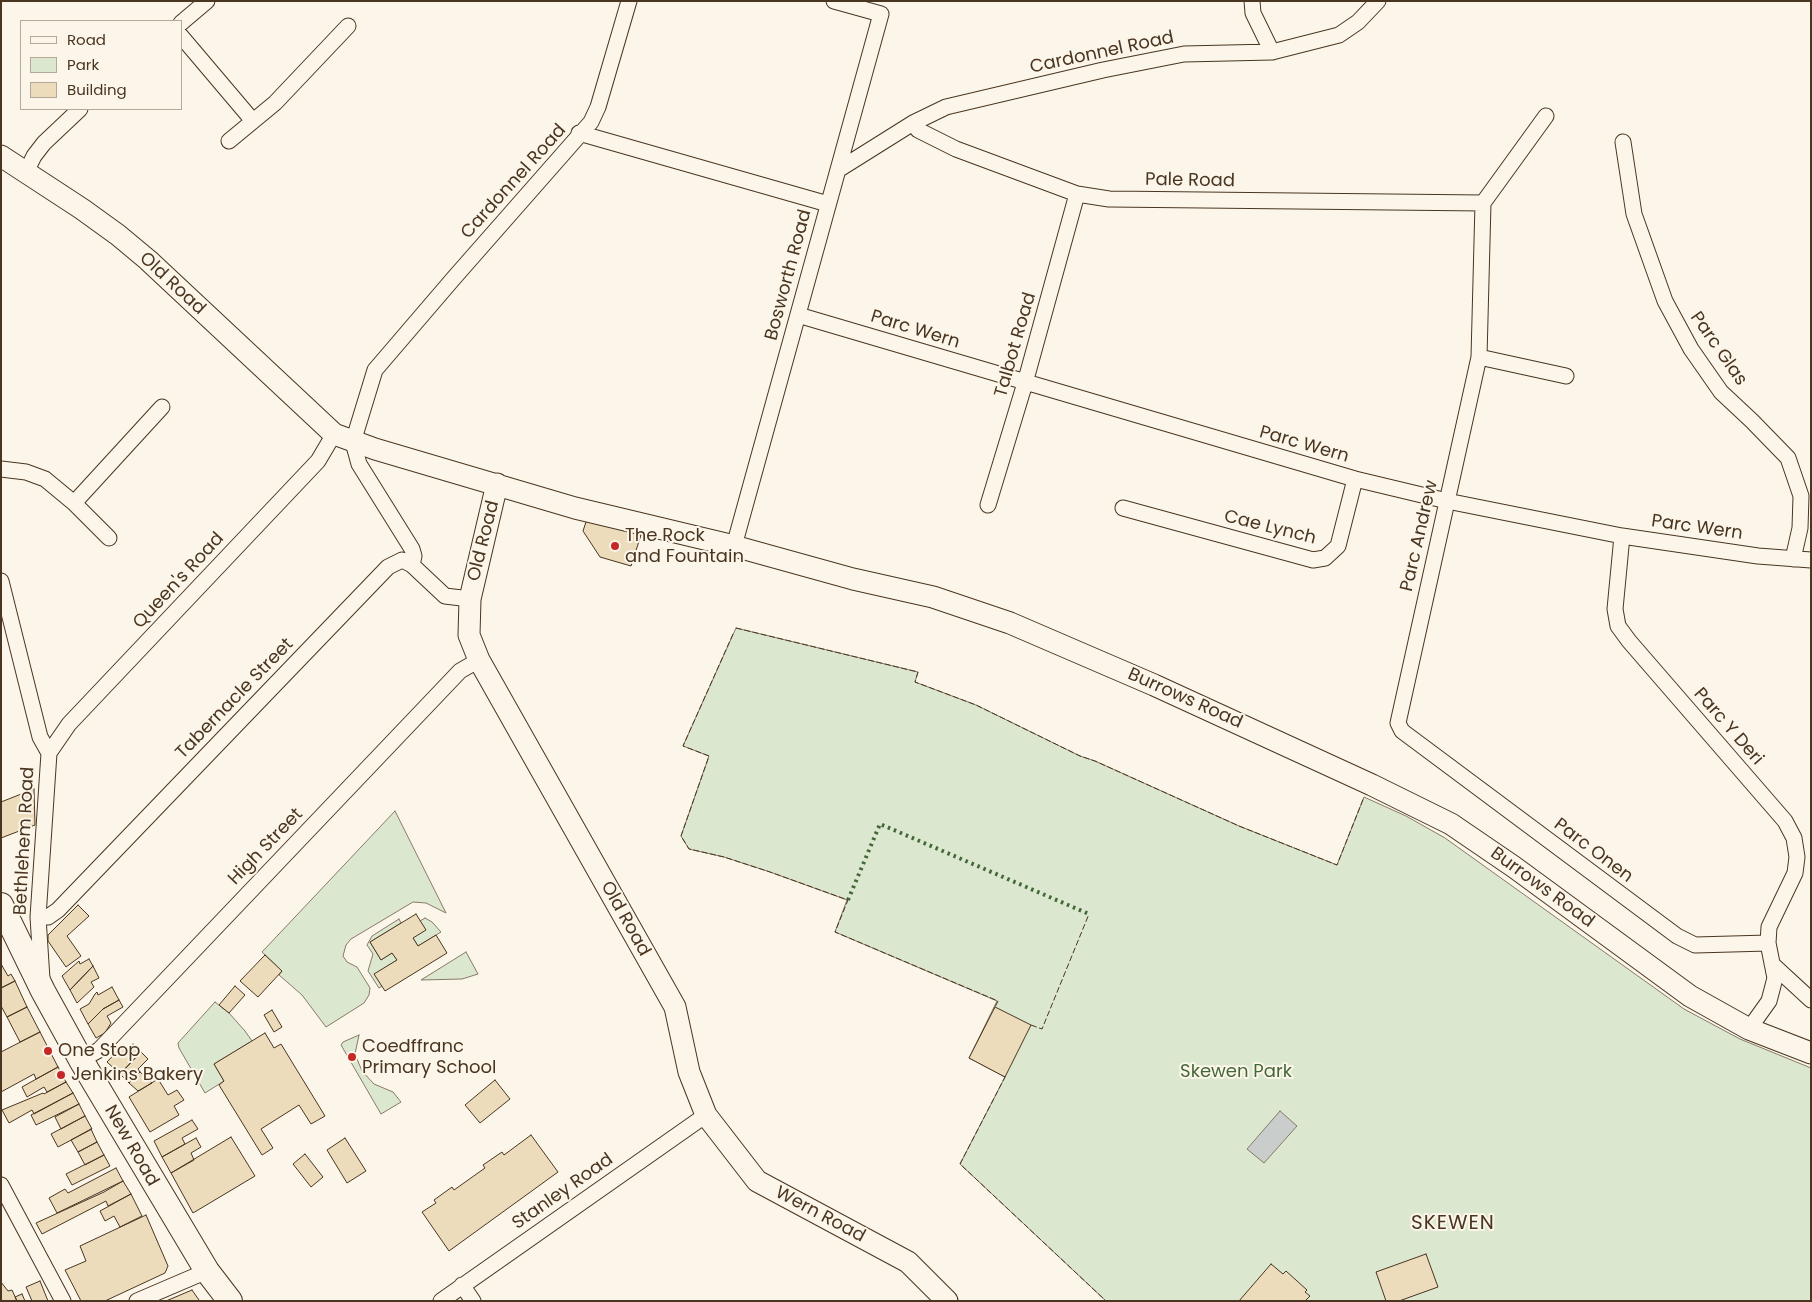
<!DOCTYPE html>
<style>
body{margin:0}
#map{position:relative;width:1812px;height:1302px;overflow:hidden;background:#fbf6e9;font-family:Poppins,sans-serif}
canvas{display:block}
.frame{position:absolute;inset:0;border:2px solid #4a3520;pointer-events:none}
.legend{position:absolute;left:20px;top:20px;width:162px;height:90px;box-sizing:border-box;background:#fbf6e9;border:1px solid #b4a999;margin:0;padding:6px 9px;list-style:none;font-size:15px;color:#4a3520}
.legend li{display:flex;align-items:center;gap:10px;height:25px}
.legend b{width:25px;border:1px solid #b4a999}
</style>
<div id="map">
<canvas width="1812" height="1302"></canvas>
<div class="frame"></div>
<ul class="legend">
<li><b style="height:6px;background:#fbf6e9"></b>Road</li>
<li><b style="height:14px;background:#dce7d0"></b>Park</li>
<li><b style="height:14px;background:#ecdcbc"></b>Building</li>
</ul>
</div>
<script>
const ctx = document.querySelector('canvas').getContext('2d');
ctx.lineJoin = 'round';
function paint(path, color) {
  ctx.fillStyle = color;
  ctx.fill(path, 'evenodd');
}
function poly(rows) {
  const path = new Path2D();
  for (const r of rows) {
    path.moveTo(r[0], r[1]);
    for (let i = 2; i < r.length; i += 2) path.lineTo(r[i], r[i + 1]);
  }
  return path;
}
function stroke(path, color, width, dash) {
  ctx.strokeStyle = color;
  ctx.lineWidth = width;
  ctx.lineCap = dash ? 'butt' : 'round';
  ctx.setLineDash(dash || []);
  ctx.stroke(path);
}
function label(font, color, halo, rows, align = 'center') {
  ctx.font = font + ' Poppins,sans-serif';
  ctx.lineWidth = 4;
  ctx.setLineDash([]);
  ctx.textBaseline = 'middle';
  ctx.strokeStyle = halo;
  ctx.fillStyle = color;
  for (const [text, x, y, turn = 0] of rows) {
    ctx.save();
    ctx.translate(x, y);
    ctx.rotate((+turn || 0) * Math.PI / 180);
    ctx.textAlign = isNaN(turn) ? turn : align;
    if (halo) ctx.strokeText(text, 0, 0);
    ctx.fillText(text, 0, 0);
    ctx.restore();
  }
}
const green = poly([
 [736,628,918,672,915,682,976,705,1080,756,1095,761,1239,826,1337,865,1364,797,1406,816,1445,838,1684,1009,1740,1039,1811,1068,1811,1301,1106,1301,960,1164,1005,1077,969,1058,997,1001,835,932,847,900,770,872,724,857,689,849,681,836,709,756,683,746,736,628],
 [395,811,446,913,426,903,413,902,351,939,346,945,343,956,347,962,357,967,370,988,369,995,364,1003,326,1027,302,995,279,975,282,971,262,952,395,811],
 [425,918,432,922,441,932,418,946,413,938,420,921,425,918],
 [399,919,401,923,370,942,381,960,392,953,397,960,375,974,382,986,379,988,368,971,373,954,367,945,372,936,399,919],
 [466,952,478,974,462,979,421,980,466,952],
 [215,1002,229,1013,245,1031,252,1041,214,1064,224,1081,205,1093,179,1048,178,1043,215,1002],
 [359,1035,355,1054,362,1071,374,1084,393,1092,401,1102,381,1114,341,1045,343,1042,359,1035]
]);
const water = poly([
 [1280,1111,1297,1126,1264,1163,1247,1149,1280,1111]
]);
const building = poly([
 [587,519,641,535,631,566,600,557,583,531,587,519],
 [34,789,35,825,1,838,1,802,34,789],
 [78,905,89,916,67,936,81,956,66,967,48,941,48,935,78,905],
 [416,914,426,930,413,938,418,946,436,935,447,953,385,991,374,974,397,960,392,953,381,960,370,942,416,914],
 [265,955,282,971,258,997,240,981,265,955],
 [89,959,93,966,70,990,62,976,79,961,80,964,89,959],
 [1,964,8,976,11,974,15,981,1,988,1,964],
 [93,966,99,978,91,982,94,987,77,1003,70,990,93,966],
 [15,981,27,1007,7,1017,1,1006,1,988,15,981],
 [235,986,245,995,229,1013,219,1005,235,986],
 [112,987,119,1000,103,1009,88,1024,80,1009,89,1004,95,994,97,992,98,995,112,987],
 [119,1000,123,1007,107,1016,111,1023,105,1033,96,1038,88,1024,103,1009,119,1000],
 [27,1007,40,1032,20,1042,7,1017,27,1007],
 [995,1007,1031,1025,1005,1077,969,1058,995,1007],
 [272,1010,282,1027,274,1032,264,1015,272,1010],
 [40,1032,58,1067,36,1079,34,1074,1,1092,1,1052,40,1032],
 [265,1033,274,1048,281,1044,325,1116,311,1124,299,1105,261,1129,273,1148,262,1155,219,1085,224,1081,214,1064,265,1033],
 [133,1044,141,1052,120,1074,107,1062,123,1045,128,1049,133,1044],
 [141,1052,148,1059,138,1069,140,1072,129,1083,120,1074,141,1052],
 [58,1067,66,1082,47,1092,44,1087,27,1097,22,1087,58,1067],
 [140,1072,152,1083,138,1091,129,1083,140,1072],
 [158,1079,168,1095,177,1090,184,1100,174,1106,179,1115,150,1132,129,1097,158,1079],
 [495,1080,510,1099,480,1123,465,1105,495,1080],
 [66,1082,73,1093,34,1114,32,1110,9,1123,2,1110,43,1093,44,1094,66,1082],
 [73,1093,79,1104,36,1125,31,1115,73,1093],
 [79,1104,85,1116,61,1129,55,1117,79,1104],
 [85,1116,92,1129,58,1147,51,1134,85,1116],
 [192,1120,198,1129,182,1138,185,1144,162,1157,154,1141,192,1120],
 [91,1129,97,1142,78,1152,71,1140,91,1129],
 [531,1135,558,1172,449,1251,422,1212,436,1203,434,1200,452,1187,454,1190,485,1168,483,1165,502,1152,504,1155,531,1135],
 [231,1137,255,1176,193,1213,171,1173,231,1137],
 [196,1138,201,1147,191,1153,194,1160,171,1173,162,1157,196,1138],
 [345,1138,366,1171,347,1183,327,1150,345,1138],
 [97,1142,104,1155,85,1165,78,1152,97,1142],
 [305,1154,323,1177,311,1187,293,1164,305,1154],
 [104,1155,110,1166,72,1185,66,1174,104,1155],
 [116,1168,123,1181,57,1213,49,1198,65,1189,68,1193,116,1168],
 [123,1181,131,1194,108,1206,106,1201,42,1234,36,1223,104,1192,123,1181],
 [131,1194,142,1216,120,1227,114,1216,105,1221,100,1211,131,1194],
 [146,1215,168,1266,165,1273,105,1301,81,1301,65,1270,86,1261,80,1246,146,1215],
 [1426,1254,1438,1287,1399,1301,1386,1301,1376,1272,1426,1254],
 [1271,1264,1283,1274,1286,1271,1307,1290,1305,1292,1310,1296,1305,1301,1239,1301,1271,1264],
 [40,1281,48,1301,32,1301,26,1287,40,1281],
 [1,1282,8,1291,12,1290,17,1301,1,1301,1,1282],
 [192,1290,199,1300,198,1301,166,1301,192,1290],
 [22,1294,25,1301,17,1301,15,1297,22,1294]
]);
const street = poly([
 [1252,1,1253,13,1272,52],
 [181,23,207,1],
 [181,36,253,121],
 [913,123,918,130,956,149,1077,194,1109,199,1483,203,1479,357,1398,723,1402,731,1677,936,1695,945,1768,943],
 [579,133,828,204],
 [229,141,275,103,348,26],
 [1623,142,1634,214,1665,301,1691,349,1721,392,1752,421,1788,458,1801,496,1800,528,1793,559],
 [838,170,913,123,946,107,1103,70,1184,54,1272,52,1339,35,1358,22,1378,1],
 [26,172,34,156,44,143,80,109],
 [1483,203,1546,116],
 [798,315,1355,479,1447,501,1622,536,1758,556,1811,560],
 [1479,357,1566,376],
 [1,469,26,472,45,479,74,503,162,407],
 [74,503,109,538],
 [988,505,1025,383,1077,194],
 [1123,508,1313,560,1325,558,1338,546,1355,479],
 [1622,536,1615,609,1618,626,1629,641,1785,821,1794,838,1797,857,1795,873,1769,927,1768,943,1775,978,1769,1001,1749,1029],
 [734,546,881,14,834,1],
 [412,565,414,556,412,549,359,464,353,442,375,370,453,279,591,122,598,107,629,1],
 [1,581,40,737,49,753,38,917,42,979],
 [49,753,69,724,318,461,334,434],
 [38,917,48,917,58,910,388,567,402,560,412,565,445,596,470,599],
 [1772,964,1811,1000],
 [81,1060,99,1050,460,671,479,660],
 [1,1185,63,1301],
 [462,1285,473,1301],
 [137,1301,207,1271],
 [441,1301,706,1115]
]);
const secondary = poly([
 [1,156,82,209,118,235,148,260,334,434,375,449,575,508,734,546,853,579,933,597,1010,623,1154,685,1372,785,1451,824,1514,867,1690,996,1749,1029,1811,1053],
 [497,484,470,599,469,635,479,660,675,1007,689,1072,706,1115,757,1181,908,1262,947,1301]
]);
const primary = poly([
 [1,905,43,991,81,1060,207,1271,230,1301]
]);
const hedge = poly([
 [848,900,880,824,1089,914]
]);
const fence = poly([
 [736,628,918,672,915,682,976,705,1080,756,1095,761,1239,826,1337,865,1364,797],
 [733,634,683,746,709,756,681,836,689,849,724,857,770,872,848,900,835,932,998,1001,994,1009],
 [1031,1025,1042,1029,1089,914],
 [1004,1076,1005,1077,960,1164,1106,1301]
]);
const markers = [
 [615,546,5,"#c62828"],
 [48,1051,5,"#c62828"],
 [352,1057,5,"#c62828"],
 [61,1075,5,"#c62828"]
];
const streetNames = [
 ["Cardonnel Road",1102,53,-12],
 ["Pale Road",1190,181,1],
 ["Cardonnel Road",514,182,-48],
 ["Bosworth Road",789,275,-75],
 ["Old Road",172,284,43],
 ["Parc Wern",915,330,17],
 ["Talbot Road",1016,345,-74],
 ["Parc Glas",1718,349,55],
 ["Parc Wern",1304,445,16],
 ["Cae Lynch",1270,528,14],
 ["Parc Wern",1697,528,8],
 ["Parc Andrew",1420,536,-77],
 ["Old Road",484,541,-76],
 ["Queen's Road",179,581,-47],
 ["Tabernacle Street",235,699,-46],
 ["Burrows Road",1185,699,24],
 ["Parc Y Deri",1728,727,49],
 ["Bethlehem Road",25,841,-87],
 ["High Street",266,847,-46],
 ["Parc Onen",1593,851,37],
 ["Burrows Road",1542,888,36],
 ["Old Road",625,919,61],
 ["New Road",131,1146,60],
 ["Stanley Road",563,1192,-35],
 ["Wern Road",820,1215,28]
];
const poiNames = [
 ["The Rock",625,536],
 ["and Fountain",625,557],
 ["Coedffranc",362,1047],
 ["Primary School",362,1068],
 ["One Stop",58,1051],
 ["Jenkins Bakery",71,1075]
];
const parkNames = [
 ["Skewen Park",1236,1072]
];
const quarterNames = [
 ["SKEWEN",1453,1224]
];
paint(green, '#dce7d0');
stroke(green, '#887966', 1);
paint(water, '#c9cecd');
stroke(water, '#887966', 1);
paint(building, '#ecdcbc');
stroke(building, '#4a3520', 1);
stroke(street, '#4a3520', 17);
stroke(secondary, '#4a3520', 23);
stroke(primary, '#4a3520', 26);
stroke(street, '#fbf6e9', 15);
stroke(secondary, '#fbf6e9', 21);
stroke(primary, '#fbf6e9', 24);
stroke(hedge, '#436837', 4, [2.5, 4]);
stroke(fence, '#4a3520', 1, [6, 2.5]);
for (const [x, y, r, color] of markers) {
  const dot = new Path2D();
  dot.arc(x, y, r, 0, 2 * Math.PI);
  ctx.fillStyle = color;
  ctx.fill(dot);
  stroke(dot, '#fbf6e9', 2);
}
label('18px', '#4a3520', '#fbf6e9', streetNames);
label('18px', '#4a3520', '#fbf6e9', poiNames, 'left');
label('18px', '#436837', '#fbf6e9', parkNames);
ctx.letterSpacing = '1px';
label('20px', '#4a3520', '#fbf6e9', quarterNames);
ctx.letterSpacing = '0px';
</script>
